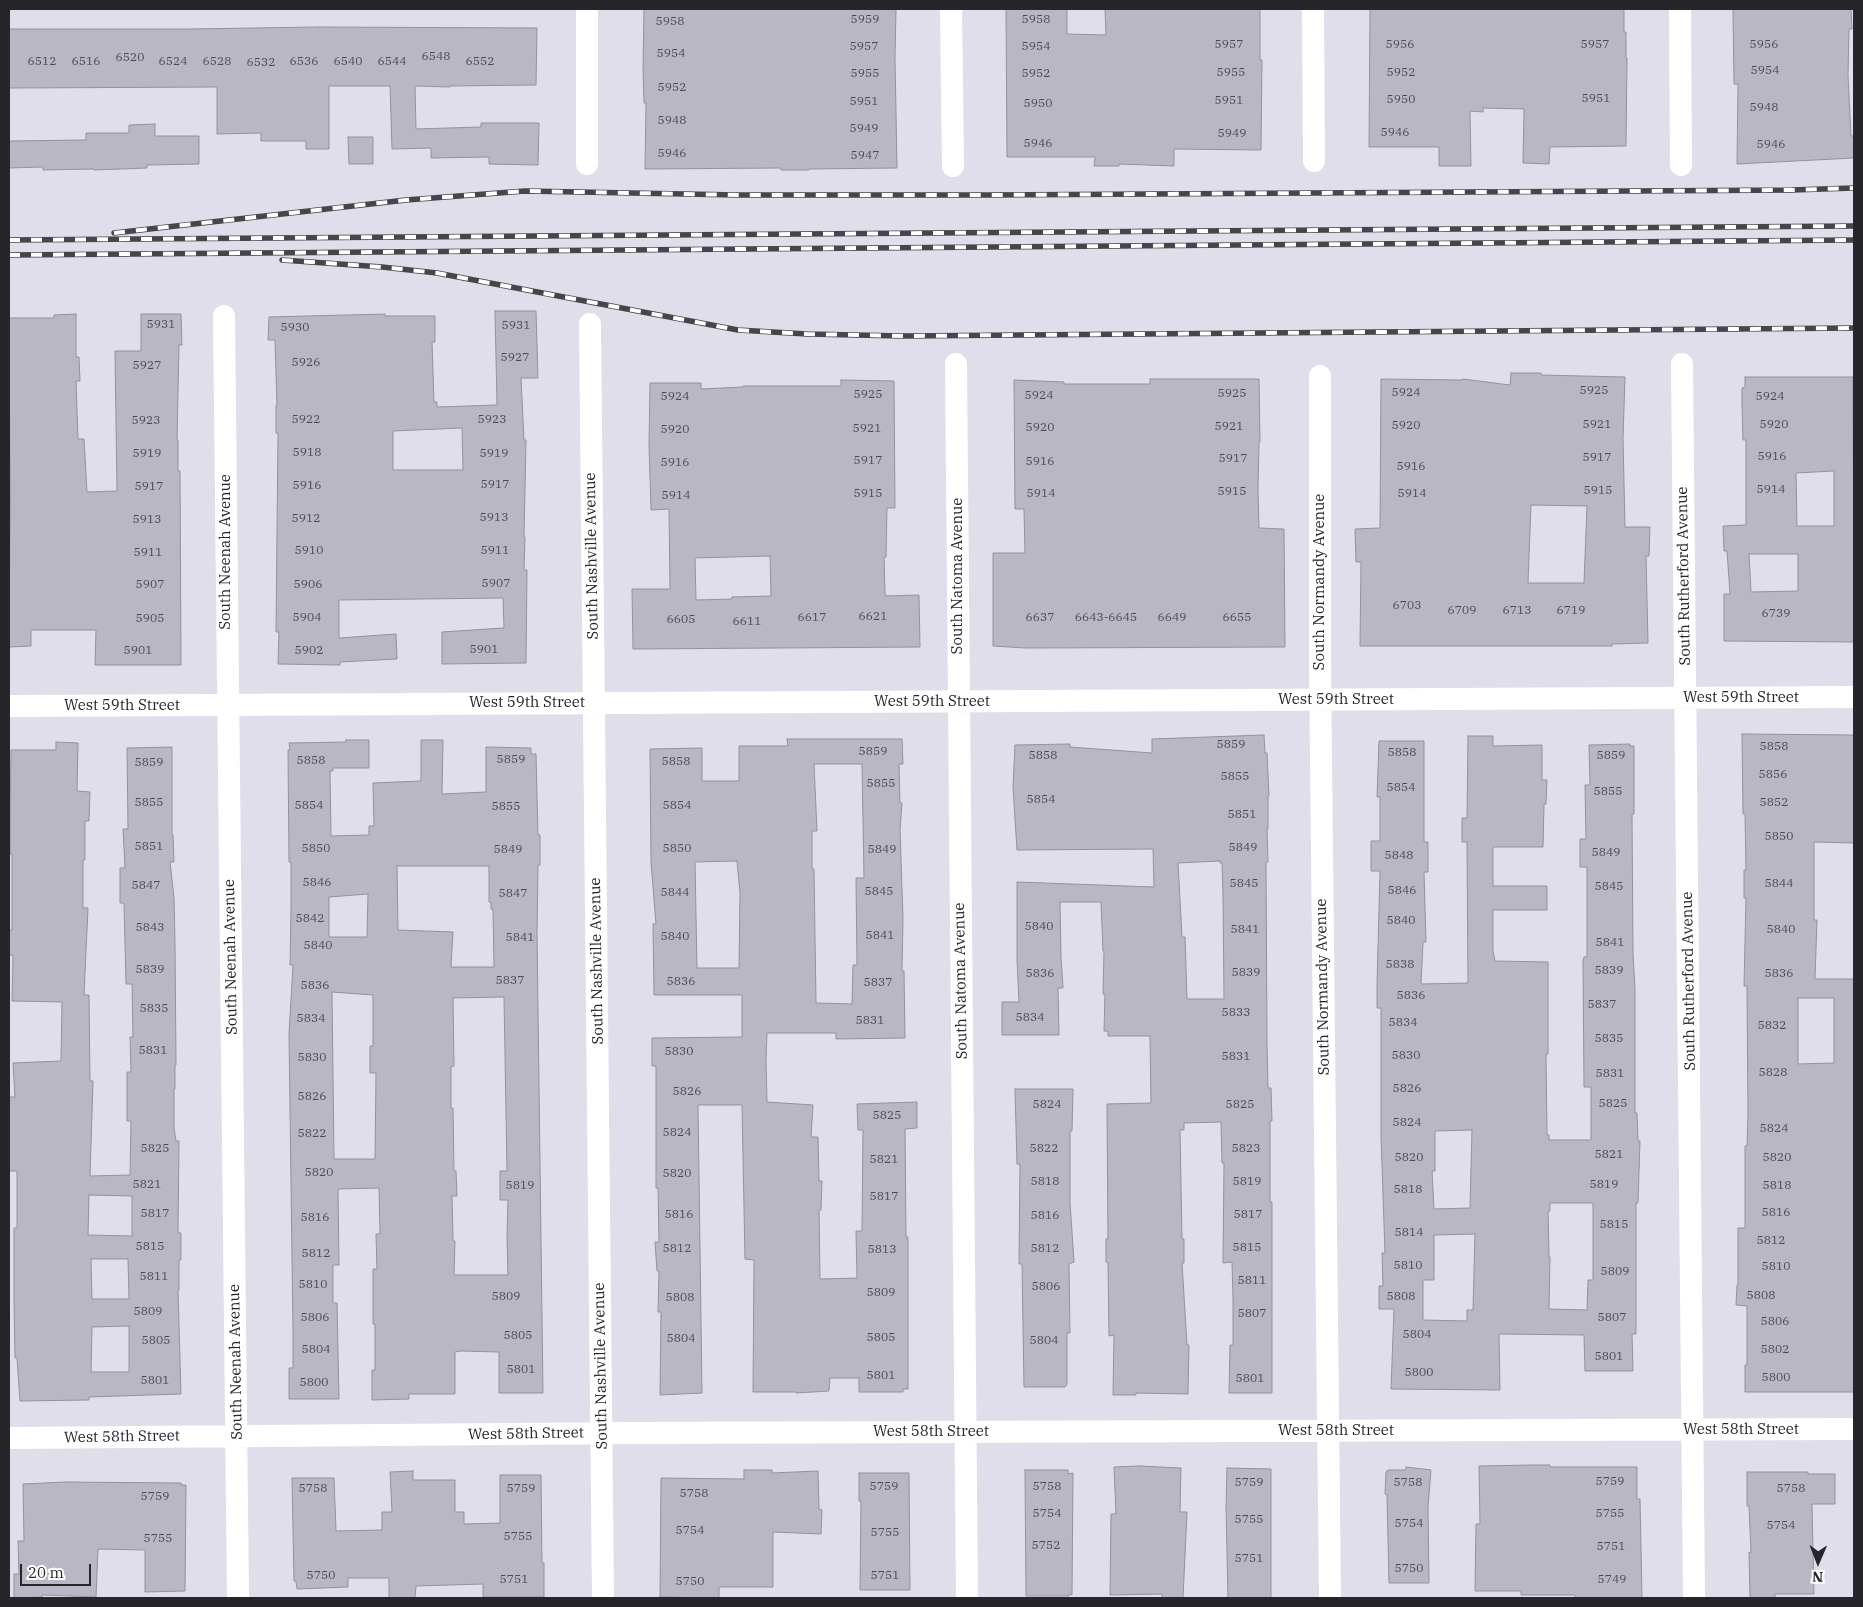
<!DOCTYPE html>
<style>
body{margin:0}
#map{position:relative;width:1863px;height:1607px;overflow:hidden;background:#e0deea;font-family:"IBM Plex Serif",serif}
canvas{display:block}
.frame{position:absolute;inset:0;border:10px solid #26252a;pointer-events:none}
.north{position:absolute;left:1793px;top:1537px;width:50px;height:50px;-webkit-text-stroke:4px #fff;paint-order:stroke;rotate:181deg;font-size:14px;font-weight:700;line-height:20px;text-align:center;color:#26252a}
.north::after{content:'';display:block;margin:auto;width:18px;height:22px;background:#26252a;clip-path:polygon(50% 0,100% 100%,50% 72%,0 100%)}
.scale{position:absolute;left:20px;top:1564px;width:71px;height:22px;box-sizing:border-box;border:2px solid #26252a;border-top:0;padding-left:6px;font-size:15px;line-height:18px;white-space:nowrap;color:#26252a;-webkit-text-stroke:4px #fff;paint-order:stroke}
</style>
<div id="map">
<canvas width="1863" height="1607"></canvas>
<div class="frame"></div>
<div class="north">N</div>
<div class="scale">20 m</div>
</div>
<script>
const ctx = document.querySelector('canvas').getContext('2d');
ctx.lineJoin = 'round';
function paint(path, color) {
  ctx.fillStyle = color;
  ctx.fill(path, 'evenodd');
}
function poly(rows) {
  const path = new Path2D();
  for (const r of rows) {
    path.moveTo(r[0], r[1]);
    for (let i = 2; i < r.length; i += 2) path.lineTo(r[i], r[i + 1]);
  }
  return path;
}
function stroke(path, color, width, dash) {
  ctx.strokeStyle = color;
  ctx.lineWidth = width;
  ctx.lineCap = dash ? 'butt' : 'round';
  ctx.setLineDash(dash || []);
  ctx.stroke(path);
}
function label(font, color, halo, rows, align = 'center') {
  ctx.font = font + ' "IBM Plex Serif",serif';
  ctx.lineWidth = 4;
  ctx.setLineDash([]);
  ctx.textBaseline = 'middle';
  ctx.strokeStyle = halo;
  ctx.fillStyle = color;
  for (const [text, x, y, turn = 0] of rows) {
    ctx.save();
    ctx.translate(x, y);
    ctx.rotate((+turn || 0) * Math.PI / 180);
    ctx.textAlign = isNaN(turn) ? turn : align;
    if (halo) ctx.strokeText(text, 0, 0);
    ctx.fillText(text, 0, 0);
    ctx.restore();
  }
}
const building = poly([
 [644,9,896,9,895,57,897,168,809,169,809,170,781,170,781,168,645,169,646,103,644,103,643,70,644,9],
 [1006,9,1067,9,1067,34,1106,35,1105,9,1260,9,1260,60,1262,60,1261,150,1174,149,1174,166,1119,164,1119,166,1094,166,1095,157,1007,157,1006,9],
 [1370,9,1624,9,1624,32,1626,32,1626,58,1627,58,1626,146,1550,147,1549,164,1523,163,1524,109,1483,108,1483,112,1470,111,1471,166,1439,166,1439,147,1369,147,1370,9],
 [1733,9,1851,9,1852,29,1849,29,1848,75,1851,136,1854,136,1854,158,1737,164,1738,84,1734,84,1733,9],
 [319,27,537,28,536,85,450,86,450,87,415,86,416,129,481,127,481,123,539,123,538,165,489,164,489,157,431,158,431,148,392,149,390,86,329,86,329,149,306,149,306,141,261,141,261,133,217,134,217,87,9,88,9,29,188,29,319,27],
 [155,124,155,136,199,136,199,164,147,165,147,168,94,170,94,169,43,170,43,167,9,168,9,141,86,140,86,133,129,133,129,125,155,124],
 [348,137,373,137,373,164,349,164,348,137],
 [495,311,536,311,538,378,521,378,524,440,526,440,524,537,525,537,524,570,527,570,526,663,442,664,442,632,504,628,503,598,339,600,339,638,396,634,397,659,340,662,340,665,278,664,279,632,276,632,278,433,276,433,276,405,277,405,275,340,268,340,269,317,385,314,385,316,435,316,435,342,432,342,434,402,437,402,437,407,497,405,495,311],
 [462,428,463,470,393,470,393,431,462,428],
 [76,314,76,357,79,357,80,381,76,381,78,439,84,439,87,492,117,491,115,351,141,351,141,314,181,314,182,345,179,345,177,440,178,440,178,471,180,471,181,665,95,665,96,630,31,630,31,646,9,647,10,501,9,318,54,318,54,315,76,314],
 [1511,373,1541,373,1541,375,1625,377,1623,439,1625,527,1650,527,1649,556,1646,556,1648,643,1612,644,1612,646,1360,646,1361,562,1356,562,1355,529,1380,528,1381,379,1462,380,1463,379,1510,385,1511,373],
 [1531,505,1587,506,1584,583,1528,583,1531,505],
 [1745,377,1853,377,1854,642,1724,641,1724,594,1730,594,1727,551,1724,551,1723,526,1746,525,1746,440,1743,440,1742,406,1742,388,1745,387,1745,377],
 [1834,471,1834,526,1797,526,1796,473,1834,471],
 [1749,554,1798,554,1798,591,1751,592,1749,554],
 [1150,379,1259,379,1260,442,1259,442,1258,489,1259,528,1284,529,1285,647,1025,648,993,646,993,553,1025,553,1024,509,1015,509,1014,380,1064,382,1064,384,1150,384,1150,379],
 [841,380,894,381,895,508,887,508,886,557,884,557,885,593,886,596,919,595,920,647,633,649,632,589,670,589,669,509,651,510,649,445,650,383,701,383,701,389,743,387,743,386,841,386,841,380],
 [770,556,771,596,732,597,732,599,696,600,695,558,770,556],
 [1742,734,1854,735,1854,843,1814,842,1814,920,1817,920,1815,979,1854,979,1854,1392,1745,1392,1745,1365,1747,1365,1747,1306,1736,1305,1737,1285,1738,1285,1738,1228,1745,1228,1745,1146,1747,1146,1748,1115,1747,986,1744,986,1746,898,1744,898,1744,870,1746,870,1745,814,1743,814,1742,734],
 [1798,998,1834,998,1834,1063,1798,1064,1798,998],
 [1264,735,1265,753,1267,753,1269,796,1268,796,1268,829,1267,829,1268,862,1266,862,1267,1044,1268,1088,1271,1088,1272,1121,1270,1121,1270,1202,1272,1202,1272,1393,1229,1393,1230,1345,1233,1345,1233,1300,1232,1262,1223,1263,1224,1163,1222,1163,1221,1122,1184,1123,1184,1130,1180,1130,1182,1239,1184,1239,1184,1263,1182,1263,1187,1345,1189,1345,1188,1394,1136,1393,1136,1395,1113,1395,1114,1335,1109,1336,1108,1263,1106,1262,1106,1239,1108,1239,1107,1104,1151,1103,1150,1036,1108,1036,1108,1031,1104,1031,1105,994,1103,994,1104,951,1103,951,1101,902,1060,902,1061,957,1063,988,1058,988,1059,1035,1002,1035,1002,1002,1019,1002,1017,959,1017,882,1154,887,1153,849,1017,850,1013,787,1015,745,1070,744,1070,747,1152,753,1152,739,1264,735],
 [1220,861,1220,863,1222,863,1223,894,1224,999,1187,999,1185,937,1182,937,1178,863,1220,861],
 [1468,736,1493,736,1493,746,1542,745,1542,780,1547,780,1546,804,1544,804,1543,847,1493,847,1493,886,1547,886,1547,910,1493,910,1493,951,1495,961,1548,962,1548,1054,1546,1054,1547,1135,1549,1135,1549,1140,1591,1140,1591,1087,1584,1087,1583,962,1584,957,1587,957,1587,867,1580,867,1580,839,1586,839,1585,785,1590,785,1589,745,1630,744,1630,746,1634,746,1634,814,1632,814,1633,955,1635,989,1635,1113,1637,1113,1638,1141,1640,1141,1638,1203,1636,1203,1636,1334,1632,1334,1633,1371,1585,1371,1584,1335,1500,1334,1499,1335,1500,1390,1391,1389,1394,1309,1379,1309,1379,1286,1383,1286,1382,1253,1385,1253,1381,1137,1381,1008,1377,1008,1377,984,1380,871,1371,871,1371,841,1380,841,1380,797,1377,797,1379,741,1424,741,1424,842,1428,842,1428,872,1424,872,1426,942,1423,942,1421,984,1468,983,1467,842,1462,842,1462,818,1467,818,1468,736],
 [1472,1130,1470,1208,1434,1209,1432,1171,1435,1171,1435,1131,1472,1130],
 [1550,1203,1593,1203,1593,1280,1588,1280,1587,1310,1549,1309,1550,1257,1549,1257,1548,1211,1550,1211,1550,1203],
 [1475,1234,1473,1310,1467,1310,1467,1321,1423,1320,1423,1280,1434,1280,1434,1235,1475,1234],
 [787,739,902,739,903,764,899,764,900,803,902,803,900,830,903,918,902,971,904,971,905,1038,836,1039,836,1033,767,1033,766,1061,767,1102,813,1105,811,1137,818,1137,819,1181,822,1181,821,1210,819,1210,820,1279,857,1278,856,1231,862,1231,863,1130,858,1130,857,1104,917,1102,917,1128,905,1129,906,1237,908,1237,908,1389,903,1389,903,1392,859,1392,859,1378,830,1378,829,1391,796,1393,796,1392,753,1392,754,1260,745,1259,742,1105,698,1105,702,1393,660,1395,661,1312,658,1312,659,1271,657,1271,655,1242,659,1242,658,1188,656,1188,656,1066,652,1066,652,1038,742,1037,742,995,654,995,653,924,656,924,651,862,650,749,702,748,702,781,739,781,739,746,788,746,787,739],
 [814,764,862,764,864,878,856,878,857,965,853,965,852,1004,816,1003,814,869,812,869,812,831,817,831,814,764],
 [737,861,740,893,739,968,697,968,695,862,737,861],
 [346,740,369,740,369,768,333,768,333,771,330,771,331,836,369,835,369,826,374,826,373,783,421,781,421,740,443,740,442,794,486,792,486,747,531,748,531,754,536,754,538,835,540,835,540,865,538,865,537,933,543,1393,499,1393,499,1352,461,1351,455,1352,455,1394,409,1394,409,1399,372,1400,372,1370,375,1370,375,1324,373,1324,373,1269,377,1269,376,1234,380,1234,379,1188,338,1189,339,1265,333,1265,333,1303,337,1303,339,1399,289,1399,289,1368,293,1368,293,1332,289,1034,293,965,290,965,291,909,291,862,289,862,288,750,290,750,289,743,346,742,346,740],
 [397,866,489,866,489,902,491,902,491,909,493,909,494,967,451,967,453,932,398,930,397,866],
 [368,894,367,937,329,937,329,897,368,894],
 [332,992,373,995,373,1046,370,1046,370,1073,376,1073,375,1159,334,1159,332,992],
 [504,997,507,1171,500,1171,500,1200,508,1200,507,1238,508,1275,454,1275,455,1241,453,1241,452,1196,457,1196,456,1171,454,1171,453,1108,451,1108,451,1067,454,1066,453,998,504,997],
 [56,742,78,743,77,791,90,792,89,821,85,821,85,860,83,860,83,908,88,908,84,995,89,995,90,1081,93,1081,90,1176,130,1175,131,1121,127,1121,127,1072,131,1072,130,1037,133,1037,132,984,126,984,124,903,120,903,120,868,125,868,123,829,128,829,127,748,172,747,172,835,173,835,174,862,170,862,174,898,175,943,176,1065,175,1065,175,1089,174,1089,174,1128,176,1141,179,1141,178,1233,181,1233,181,1260,179,1260,179,1290,178,1290,181,1394,89,1397,89,1400,20,1401,17,1358,15,1358,14,1302,14,1228,17,1228,17,1171,9,1171,9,1097,15,1097,13,1063,61,1061,62,1002,12,1001,13,955,9,955,9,930,12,930,12,854,10,854,10,819,11,750,56,750,56,742],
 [89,1195,132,1196,132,1236,88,1235,89,1195],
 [91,1259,128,1259,129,1299,92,1299,91,1259],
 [129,1326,129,1372,91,1372,92,1327,129,1326],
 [1015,1089,1073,1089,1072,1131,1070,1131,1070,1202,1074,1262,1069,1264,1070,1333,1067,1333,1067,1384,1065,1387,1024,1387,1022,1264,1019,1264,1020,1164,1017,1164,1015,1089],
 [1532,1465,1550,1465,1550,1467,1637,1467,1637,1499,1640,1499,1642,1598,1575,1598,1575,1595,1521,1595,1521,1591,1475,1591,1476,1524,1480,1524,1479,1466,1532,1465],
 [1139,1466,1181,1468,1180,1512,1187,1512,1183,1598,1162,1598,1162,1594,1110,1595,1111,1514,1116,1514,1114,1467,1139,1466],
 [1406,1467,1431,1470,1428,1507,1429,1583,1389,1583,1387,1494,1385,1494,1386,1472,1388,1470,1406,1470,1406,1467],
 [1227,1468,1271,1469,1271,1598,1228,1598,1226,1506,1227,1468],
 [744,1470,772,1470,772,1473,818,1471,819,1509,822,1510,821,1534,773,1532,773,1587,719,1587,719,1598,660,1597,661,1478,744,1479,744,1470],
 [1025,1470,1068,1470,1068,1474,1073,1473,1072,1595,1069,1594,1069,1596,1026,1596,1025,1470],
 [413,1471,413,1480,455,1480,455,1512,464,1512,464,1524,500,1523,500,1475,541,1475,542,1563,544,1563,544,1597,483,1597,483,1584,416,1586,415,1598,389,1598,389,1578,348,1578,348,1587,297,1589,296,1581,294,1581,292,1478,334,1478,336,1531,382,1530,382,1512,392,1512,390,1472,413,1471],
 [1747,1472,1808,1472,1808,1474,1835,1474,1835,1504,1812,1504,1814,1594,1775,1594,1775,1598,1750,1598,1749,1552,1751,1553,1749,1506,1747,1506,1747,1472],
 [859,1473,909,1473,910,1590,860,1590,861,1501,859,1501,859,1473],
 [66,1482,181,1483,181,1485,186,1485,185,1591,145,1592,145,1550,98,1549,96,1597,42,1595,42,1597,14,1598,14,1574,19,1574,18,1541,24,1541,23,1484,66,1482]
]);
const minor = poly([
 [587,9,587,164],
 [951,9,953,166],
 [1313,9,1314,161],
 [1680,9,1681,165],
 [224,316,238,1598],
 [590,324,603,1598],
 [956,364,967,1598],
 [1682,364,1694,1598],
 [1320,376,1320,667,1330,1598],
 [9,706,1854,697],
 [9,1438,634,1433,1854,1429]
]);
const rail = poly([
 [114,233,406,200,525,191,738,195,991,195,1792,190,1854,188],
 [9,240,1854,226],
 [9,255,1854,240],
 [282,260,382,267,437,273,738,330,807,334,903,336,1854,328]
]);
const numberNames = [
 ["5959",865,20],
 ["5958",1036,20],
 ["5958",670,22],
 ["5957",1229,45],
 ["5956",1400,45],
 ["5957",1595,45],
 ["5956",1764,45],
 ["5957",864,47],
 ["5954",1036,47],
 ["5954",671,54],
 ["6548",436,57],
 ["6520",130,58],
 ["6512",42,62],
 ["6516",86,62],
 ["6524",173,62],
 ["6528",217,62],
 ["6536",304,62],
 ["6540",348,62],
 ["6544",392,62],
 ["6552",480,62],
 ["6532",261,63],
 ["5954",1765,71],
 ["5955",1231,73],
 ["5952",1401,73],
 ["5955",865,74],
 ["5952",1036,74],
 ["5952",672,88],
 ["5951",1596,99],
 ["5950",1401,100],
 ["5951",1229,101],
 ["5951",864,102],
 ["5950",1038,104],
 ["5948",1764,108],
 ["5948",672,121],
 ["5949",864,129],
 ["5946",1395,133],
 ["5949",1232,134],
 ["5946",1038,144],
 ["5946",1771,145],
 ["5946",672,154],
 ["5947",865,156],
 ["5931",161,325],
 ["5931",516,326],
 ["5930",295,328],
 ["5927",515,358],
 ["5926",306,363],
 ["5927",147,366],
 ["5925",1594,391],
 ["5924",1406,393],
 ["5925",1232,394],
 ["5925",868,395],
 ["5924",1039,396],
 ["5924",675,397],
 ["5924",1770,397],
 ["5922",306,420],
 ["5923",492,420],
 ["5923",146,421],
 ["5921",1597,425],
 ["5920",1774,425],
 ["5920",1406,426],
 ["5921",1229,427],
 ["5920",1040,428],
 ["5921",867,429],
 ["5920",675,430],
 ["5918",307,453],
 ["5919",147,454],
 ["5919",494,454],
 ["5916",1772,457],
 ["5917",1597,458],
 ["5917",1233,459],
 ["5917",868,461],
 ["5916",1040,462],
 ["5916",675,463],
 ["5916",1411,467],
 ["5917",495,485],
 ["5916",307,486],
 ["5917",149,487],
 ["5914",1771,490],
 ["5915",1598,491],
 ["5915",1232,492],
 ["5915",868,494],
 ["5914",1041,494],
 ["5914",1412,494],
 ["5914",676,496],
 ["5913",494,518],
 ["5912",306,519],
 ["5913",147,520],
 ["5910",309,551],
 ["5911",495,551],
 ["5911",148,553],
 ["5907",496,584],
 ["5907",150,585],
 ["5906",308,585],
 ["6703",1407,606],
 ["6709",1462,611],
 ["6713",1517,611],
 ["6719",1571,611],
 ["6739",1776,614],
 ["6621",873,617],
 ["5904",307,618],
 ["6617",812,618],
 ["6637",1040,618],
 ["6643-6645",1106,618],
 ["6649",1172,618],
 ["6655",1237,618],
 ["5905",150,619],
 ["6605",681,620],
 ["6611",747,622],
 ["5901",484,650],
 ["5901",138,651],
 ["5902",309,651],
 ["5859",1231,745],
 ["5858",1774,747],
 ["5859",873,752],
 ["5858",1402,753],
 ["5858",1043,756],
 ["5859",1611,756],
 ["5859",511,760],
 ["5858",311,761],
 ["5858",676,762],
 ["5859",149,763],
 ["5856",1773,775],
 ["5855",1235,777],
 ["5855",881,784],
 ["5854",1401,788],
 ["5855",1608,792],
 ["5854",1041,800],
 ["5855",149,803],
 ["5852",1774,803],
 ["5854",309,806],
 ["5854",677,806],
 ["5855",506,807],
 ["5851",1242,815],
 ["5850",1779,837],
 ["5851",149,847],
 ["5849",1243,848],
 ["5850",316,849],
 ["5850",677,849],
 ["5849",508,850],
 ["5849",882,850],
 ["5849",1606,853],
 ["5848",1399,856],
 ["5846",317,883],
 ["5845",1244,884],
 ["5844",1779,884],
 ["5847",146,886],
 ["5845",1609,887],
 ["5846",1402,891],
 ["5845",879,892],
 ["5844",675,893],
 ["5847",513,894],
 ["5842",310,919],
 ["5840",1401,921],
 ["5840",1039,927],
 ["5843",150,928],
 ["5841",1245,930],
 ["5840",1781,930],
 ["5841",880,936],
 ["5840",675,937],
 ["5841",520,938],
 ["5841",1610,943],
 ["5840",318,946],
 ["5838",1400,965],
 ["5839",150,970],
 ["5839",1609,971],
 ["5839",1246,973],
 ["5836",1040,974],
 ["5836",1779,974],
 ["5837",510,981],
 ["5836",681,982],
 ["5837",878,983],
 ["5836",315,986],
 ["5836",1411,996],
 ["5837",1602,1005],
 ["5835",154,1009],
 ["5833",1236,1013],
 ["5834",1030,1018],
 ["5834",311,1019],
 ["5831",870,1021],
 ["5834",1403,1023],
 ["5832",1772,1026],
 ["5835",1609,1039],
 ["5831",153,1051],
 ["5830",679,1052],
 ["5830",1406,1056],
 ["5831",1236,1057],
 ["5830",312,1058],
 ["5828",1773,1073],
 ["5831",1610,1074],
 ["5826",1407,1089],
 ["5826",687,1092],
 ["5826",312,1097],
 ["5825",1613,1104],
 ["5824",1047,1105],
 ["5825",1240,1105],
 ["5825",887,1116],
 ["5824",1407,1123],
 ["5824",1774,1129],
 ["5824",677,1133],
 ["5822",312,1134],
 ["5825",155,1149],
 ["5822",1044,1149],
 ["5823",1246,1149],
 ["5821",1609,1155],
 ["5820",1409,1158],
 ["5820",1777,1158],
 ["5821",884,1160],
 ["5820",319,1173],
 ["5820",677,1174],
 ["5818",1045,1182],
 ["5819",1247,1182],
 ["5821",147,1185],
 ["5819",1604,1185],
 ["5819",520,1186],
 ["5818",1777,1186],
 ["5818",1408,1190],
 ["5817",884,1197],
 ["5816",1776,1213],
 ["5817",155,1214],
 ["5816",679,1215],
 ["5817",1248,1215],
 ["5816",1045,1216],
 ["5816",315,1218],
 ["5815",1614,1225],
 ["5814",1409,1233],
 ["5812",1771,1241],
 ["5815",150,1247],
 ["5815",1247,1248],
 ["5812",677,1249],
 ["5812",1045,1249],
 ["5813",882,1250],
 ["5812",316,1254],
 ["5810",1408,1266],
 ["5810",1776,1267],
 ["5809",1615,1272],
 ["5811",154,1277],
 ["5811",1252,1281],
 ["5810",313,1285],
 ["5806",1046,1287],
 ["5809",881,1293],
 ["5808",1761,1296],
 ["5809",506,1297],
 ["5808",1401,1297],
 ["5808",680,1298],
 ["5809",148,1312],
 ["5807",1252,1314],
 ["5806",315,1318],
 ["5807",1612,1318],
 ["5806",1775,1322],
 ["5804",1417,1335],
 ["5805",518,1336],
 ["5805",881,1338],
 ["5804",681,1339],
 ["5805",156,1341],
 ["5804",1044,1341],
 ["5804",316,1350],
 ["5802",1775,1350],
 ["5801",1609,1357],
 ["5801",521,1370],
 ["5800",1419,1373],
 ["5801",881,1376],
 ["5800",1776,1378],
 ["5801",1250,1379],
 ["5801",155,1381],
 ["5800",314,1383],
 ["5759",1610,1482],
 ["5759",1249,1483],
 ["5758",1408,1483],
 ["5759",884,1487],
 ["5758",1047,1487],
 ["5758",313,1489],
 ["5759",521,1489],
 ["5758",1791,1489],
 ["5758",694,1494],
 ["5759",155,1497],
 ["5754",1047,1514],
 ["5755",1610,1514],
 ["5755",1249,1520],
 ["5754",1409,1524],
 ["5754",1781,1526],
 ["5754",690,1531],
 ["5755",885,1533],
 ["5755",518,1537],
 ["5755",158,1539],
 ["5752",1046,1546],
 ["5751",1611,1547],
 ["5751",1249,1559],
 ["5750",1409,1569],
 ["5750",321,1576],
 ["5751",885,1576],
 ["5751",514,1580],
 ["5749",1612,1580],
 ["5750",690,1582]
];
const streetNames = [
 ["South Neenah Avenue",226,552,-90],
 ["South Nashville Avenue",592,556,-91],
 ["South Natoma Avenue",958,576,-90],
 ["South Rutherford Avenue",1684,576,-91],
 ["South Normandy Avenue",1320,582,-90],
 ["West 59th Street",1741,698],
 ["West 59th Street",1336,700],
 ["West 59th Street",932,702],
 ["West 59th Street",527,703],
 ["West 59th Street",122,706],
 ["South Neenah Avenue",231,957,-91],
 ["South Nashville Avenue",597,961,-91],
 ["South Natoma Avenue",961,981,-91],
 ["South Rutherford Avenue",1689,981,-91],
 ["South Normandy Avenue",1323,987,-91],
 ["South Neenah Avenue",236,1362,-91],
 ["South Nashville Avenue",601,1366,-91],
 ["West 58th Street",1741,1430],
 ["West 58th Street",1336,1431],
 ["West 58th Street",931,1432],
 ["West 58th Street",526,1434,-1],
 ["West 58th Street",122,1437,-1]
];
paint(building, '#b9b7c3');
stroke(building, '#93919c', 1);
stroke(minor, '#fff', 22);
stroke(rail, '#46454b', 5.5);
stroke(rail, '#fff', 4, [11]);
label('12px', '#4b4a50', null, numberNames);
label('15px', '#26252a', '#fff', streetNames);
</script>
